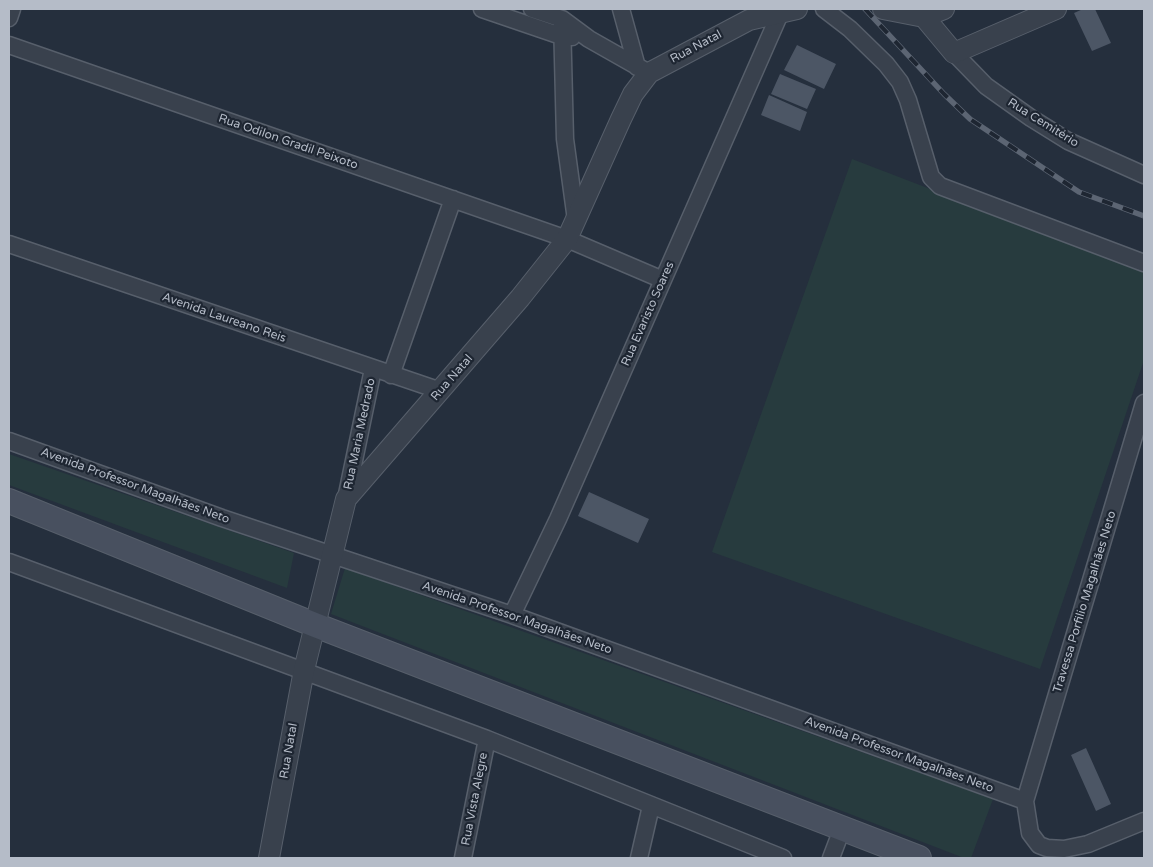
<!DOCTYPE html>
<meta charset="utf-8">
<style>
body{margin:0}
#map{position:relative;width:1153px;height:867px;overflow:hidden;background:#252f3d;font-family:"Varela Round",sans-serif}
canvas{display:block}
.frame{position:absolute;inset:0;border:10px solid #b5bcc8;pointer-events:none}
</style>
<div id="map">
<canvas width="1153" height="867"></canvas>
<div class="frame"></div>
</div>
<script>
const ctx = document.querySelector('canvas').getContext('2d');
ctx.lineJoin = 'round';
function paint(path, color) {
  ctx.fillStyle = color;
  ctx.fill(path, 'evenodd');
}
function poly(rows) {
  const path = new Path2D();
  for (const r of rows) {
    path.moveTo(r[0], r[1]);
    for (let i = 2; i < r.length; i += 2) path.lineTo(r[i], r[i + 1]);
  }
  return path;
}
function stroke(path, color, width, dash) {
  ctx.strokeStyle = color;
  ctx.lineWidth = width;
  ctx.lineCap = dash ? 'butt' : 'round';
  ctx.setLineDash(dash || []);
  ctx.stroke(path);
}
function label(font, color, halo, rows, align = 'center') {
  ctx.font = font + ' "Varela Round",sans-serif';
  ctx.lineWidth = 4.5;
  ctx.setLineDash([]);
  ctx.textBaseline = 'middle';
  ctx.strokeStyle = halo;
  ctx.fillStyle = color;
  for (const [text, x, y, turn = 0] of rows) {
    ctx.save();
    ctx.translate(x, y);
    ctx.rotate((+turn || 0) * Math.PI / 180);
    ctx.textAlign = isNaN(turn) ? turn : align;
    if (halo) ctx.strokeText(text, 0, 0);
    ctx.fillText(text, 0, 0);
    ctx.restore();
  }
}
const green = poly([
 [852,159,1144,271,1144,360,1040,669,712,552],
 [9,454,294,553,287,588,9,485],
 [345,568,993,799,971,858,964,858,331,614]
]);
const building = poly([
 [1083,9,1095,9,1111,43,1092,51,1074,13],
 [797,45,836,64,824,89,784,70],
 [780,74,816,89,807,109,771,94],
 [769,95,807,112,800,131,761,115],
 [589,492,649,519,638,543,578,516],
 [1086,748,1111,804,1096,811,1071,755]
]);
const minor = poly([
 [482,9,561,36,572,37],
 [532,9,562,19,589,39,649,73],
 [621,9,637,67],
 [824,9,850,29,886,64,900,82,908,100,931,177,940,186,1144,263],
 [9,18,12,9],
 [562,19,565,139,576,220],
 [9,45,567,239,663,280],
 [954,53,986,86,1031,118,1068,141,1144,175],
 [9,244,441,391],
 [391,375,453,199],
 [1144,403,1025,801,1030,833,1039,845,1047,848,1064,849,1088,844,1144,821],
 [9,441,222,518,512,615,1025,801],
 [346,499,373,369],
 [9,562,487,739,783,858],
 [512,615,558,519,782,9],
 [463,858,487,739],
 [639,858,651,806],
 [831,858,842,829]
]);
const tertiary = poly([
 [883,9,924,17],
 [924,17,954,53,1056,9],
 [924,17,944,9],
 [269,858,304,670,346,499,520,298,567,239,621,119,633,94,649,73,749,20,797,9]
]);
const secondary = poly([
 [9,501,315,625,919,858]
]);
const rail = poly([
 [865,9,944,94,970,119,1079,192,1144,216]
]);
const streetNames = [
 ["Rua Natal",696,47,-28],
 ["Rua Cemitério",1043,123,32],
 ["Rua Odilon Gradil Peixoto",288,142,19],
 ["Rua Evaristo Soares",648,314,-66],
 ["Avenida Laureano Reis",224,318,19],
 ["Rua Natal",452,378,-49],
 ["Rua Maria Medrado",360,434,-78],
 ["Avenida Professor Magalhães Neto",135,486,20],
 ["Travessa Porfilio Magalhães Neto",1085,602,-73],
 ["Avenida Professor Magalhães Neto",517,618,19],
 ["Rua Natal",289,751,-80],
 ["Avenida Professor Magalhães Neto",899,755,20],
 ["Rua Vista Alegre",475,799,-79]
];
paint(green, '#273b3e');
paint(building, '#4c5665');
stroke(minor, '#575f6b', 19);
stroke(tertiary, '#575f6b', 22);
stroke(secondary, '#575f6b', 26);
stroke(minor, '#39414d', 16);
stroke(tertiary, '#39414d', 20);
stroke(secondary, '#48505f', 24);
stroke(rail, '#5c6573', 5.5);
stroke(rail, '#1e2632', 4, [11]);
label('12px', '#b5bcc8', '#1e2632', streetNames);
</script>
